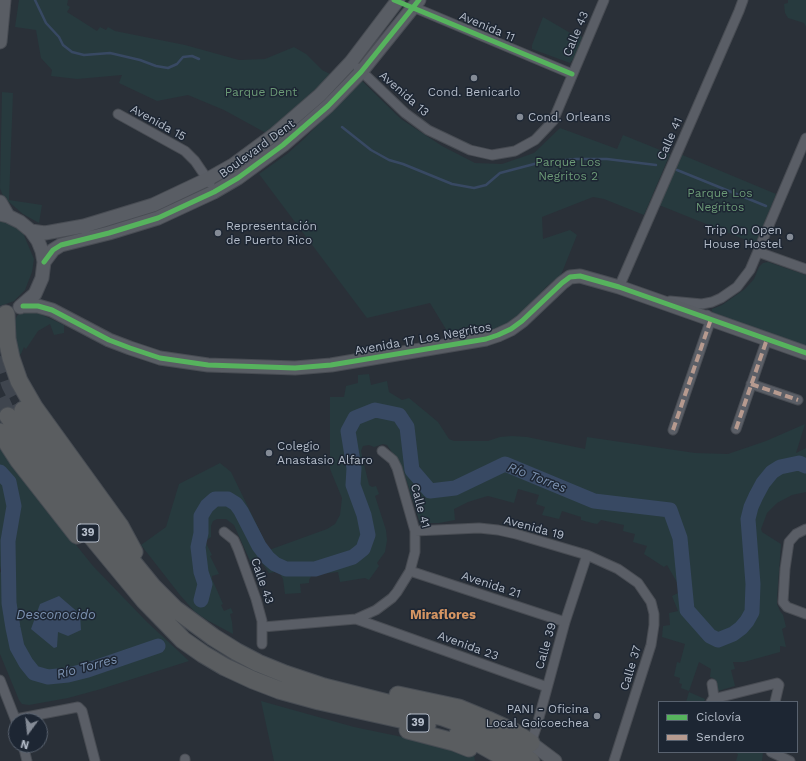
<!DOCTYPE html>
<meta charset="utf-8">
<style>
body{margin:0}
#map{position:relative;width:806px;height:761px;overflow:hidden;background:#2a3038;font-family:"Work Sans",sans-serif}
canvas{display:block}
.legend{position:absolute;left:658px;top:701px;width:140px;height:52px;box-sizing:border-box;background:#1d2633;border:1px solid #59626f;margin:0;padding:5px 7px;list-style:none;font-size:12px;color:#b4bcc9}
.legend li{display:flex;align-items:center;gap:8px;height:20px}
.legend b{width:20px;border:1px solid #59626f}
.north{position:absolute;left:8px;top:713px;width:40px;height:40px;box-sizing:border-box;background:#1d2633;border:1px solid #59626f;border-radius:50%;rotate:195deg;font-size:11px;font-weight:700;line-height:16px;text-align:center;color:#b4bcc9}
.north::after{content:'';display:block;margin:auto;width:14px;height:18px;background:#848b96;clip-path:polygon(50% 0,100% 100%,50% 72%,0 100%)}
</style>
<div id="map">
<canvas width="806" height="761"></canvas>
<ul class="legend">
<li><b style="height:5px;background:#56b35d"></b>Ciclovía</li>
<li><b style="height:5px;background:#b69a8f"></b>Sendero</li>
</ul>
<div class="north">N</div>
</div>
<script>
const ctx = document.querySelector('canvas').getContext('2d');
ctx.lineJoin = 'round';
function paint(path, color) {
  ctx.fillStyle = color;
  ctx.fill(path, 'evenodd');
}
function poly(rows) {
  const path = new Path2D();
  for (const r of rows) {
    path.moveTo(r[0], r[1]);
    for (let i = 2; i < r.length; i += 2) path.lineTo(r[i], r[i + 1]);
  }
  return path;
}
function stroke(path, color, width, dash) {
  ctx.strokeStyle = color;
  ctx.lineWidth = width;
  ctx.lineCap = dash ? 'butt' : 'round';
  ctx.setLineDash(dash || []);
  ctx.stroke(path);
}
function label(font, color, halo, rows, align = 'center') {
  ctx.font = font + ' "Work Sans",sans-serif';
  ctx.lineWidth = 3;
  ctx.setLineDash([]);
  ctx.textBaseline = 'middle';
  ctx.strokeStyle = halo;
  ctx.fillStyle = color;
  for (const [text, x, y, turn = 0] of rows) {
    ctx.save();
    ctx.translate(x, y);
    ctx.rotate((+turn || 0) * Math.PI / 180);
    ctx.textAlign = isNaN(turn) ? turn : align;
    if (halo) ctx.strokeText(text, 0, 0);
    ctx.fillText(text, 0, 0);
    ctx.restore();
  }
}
const green = poly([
 [19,0,68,0,67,5,70,7,67,12,97,31,100,27,106,30,108,27,115,31,185,45,239,60,265,59,294,47,306,54,322,70,332,75,266,133,224,110,188,95,157,101,119,83,122,75,77,79,51,76,52,70,41,58,36,30,15,27],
 [788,0,806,0,806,27,804,23,788,18,785,13,784,4,788,3],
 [543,17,572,34,580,34,582,38,576,56,570,63,532,49,532,45],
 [361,80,401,119,442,146,475,163,502,164,534,153,560,128,617,149,623,135,670,154,644,215,604,199,593,197,542,217,543,239,570,230,577,235,561,275,546,287,527,309,509,324,502,328,491,330,450,336,430,303,367,318,259,174,287,154,304,139],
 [2,92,13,93,9,200,42,205,39,223,23,214,9,202,3,196,0,188],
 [680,154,776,194,756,244,659,205],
 [0,221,8,222,23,233,34,259,32,272,25,290,14,301,0,306],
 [768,262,806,275,806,348,712,315,712,309,722,305,745,289,754,279,759,267,763,263],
 [21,312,36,312,64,325,64,333,54,335,50,324,38,331,26,349,24,347,19,358,13,331,14,322,17,316],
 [369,374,371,385,387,381,389,392,402,400,409,398,438,422,449,439,454,441,488,441,500,437,512,436,527,437,585,449,587,437,695,453,728,454,766,441,805,424,796,453,806,448,806,492,792,495,777,503,767,513,761,529,762,532,781,544,777,598,777,604,780,611,783,615,786,627,782,629,786,647,780,646,780,652,744,662,733,662,735,669,731,670,735,686,718,691,715,680,713,678,710,677,711,669,699,662,689,691,681,688,682,684,679,683,680,678,674,676,677,662,680,663,685,644,662,637,663,626,670,625,669,613,678,611,672,596,682,591,667,565,664,567,644,554,647,546,633,542,635,534,623,531,624,525,601,520,597,524,592,523,581,520,581,517,562,511,559,519,542,515,545,507,536,504,539,495,518,489,514,503,488,496,481,498,468,502,454,509,455,520,439,523,420,523,402,467,387,445,383,444,374,447,369,445,363,446,361,451,369,485,372,487,376,486,379,494,375,496,386,530,387,540,385,552,377,563,379,566,369,580,365,578,340,582,338,572,312,575,309,580,309,583,300,584,301,593,285,594,283,579,280,574,275,572,269,573,260,560,251,563,234,525,226,519,217,519,213,521,211,526,211,537,205,541,212,555,210,556,219,574,212,576,212,579,223,604,221,605,224,611,231,608,233,613,230,614,232,622,233,634,207,620,195,612,180,595,141,545,166,527,179,484,220,463,231,472,269,550,327,529,335,524,340,515,342,498,330,469,330,397,344,397,346,386,358,383,358,375],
 [0,436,44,505,93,566,147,622,189,661,101,689,68,698,29,705,22,704,19,700,0,654,0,573,1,571,0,566],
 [689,692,705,699,704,702,686,702],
 [261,701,354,727,436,744,474,755,475,761,274,761],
 [734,752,763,752,762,761,736,761,738,754]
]);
const water = poly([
 [59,596,80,614,81,630,68,636,58,632,57,647,54,648,31,629,40,604]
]);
const stream = poly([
 [35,0,46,23,59,37,63,45,72,52,84,55,110,53,140,60,156,66,168,68,177,64,183,57,192,56,199,59],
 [342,127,371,150,389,160,403,164,452,184,474,188,486,185,500,173,538,163,576,159,607,159,656,165],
 [677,170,766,206]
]);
const river = poly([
 [0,472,9,482,14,506,8,541,9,603,13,628,17,647,26,663,34,673,48,677,68,675,88,670,158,646],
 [201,600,205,584,201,572,198,547,201,533,201,516,207,506,215,499,228,499,236,504,241,511,259,546,268,558,275,564,286,569,315,569,353,557,363,549,368,535,364,515,353,485,354,468,348,431,355,418,375,410,399,415,407,427,412,470,430,491,455,488,505,464,594,501,670,510,680,538,687,610,710,636,718,640,733,634,741,628,747,621,752,612,753,584,748,519,751,507,756,496,763,483,772,472,780,467,799,463,806,466]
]);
const highwayTunnel = poly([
 [0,356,10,385,23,410],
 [0,398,8,416]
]);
const street = poly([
 [413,7,572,74],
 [358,68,405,113,428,130,470,150,492,155,515,151,535,140,553,121,604,0],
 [118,114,185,151,195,161,210,183],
 [758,252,806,269],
 [619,287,739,11,743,0],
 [670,301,702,304,712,302,721,298,737,287,750,270,806,138],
 [751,384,798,400],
 [736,429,767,339],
 [673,430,711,319,707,315],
 [806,529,796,534,789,542,785,569,783,602,787,607,806,614],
 [415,531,479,528,498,530,516,534,587,555,618,569,638,583,651,602,654,614,654,625,651,645,614,761],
 [224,532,234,540,238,549,256,599,262,621,262,644],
 [410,571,565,622],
 [356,619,376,610,392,598,397,592,410,571,415,552,415,531,397,468,393,460,382,451],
 [263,627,356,619,547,687],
 [0,680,16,721],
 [713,699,777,683,779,685,775,702],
 [711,702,714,697,712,684],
 [16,719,78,707,82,711,95,761],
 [531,743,537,725,565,622,587,555],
 [23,745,27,761],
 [771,752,790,761],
 [185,759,185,761]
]);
const secondary = poly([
 [0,42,4,0],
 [0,202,8,216],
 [0,214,8,216,20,222,31,231,38,241,42,251,44,262,42,278,35,294,20,307],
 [31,231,45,233,84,226,153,205,208,179,233,165,275,134,320,95,351,62,398,0],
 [44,262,53,250,61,245,109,233,158,218,214,192,238,178,283,145,328,106,361,72,419,0],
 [23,306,38,306,52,310,109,340,130,348,160,358,208,365,295,368,331,365,486,339,498,335,511,329,522,321,562,283,570,277,580,276,619,287,806,353],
 [531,743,555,761]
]);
const highway = poly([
 [6,314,7,339,11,358,19,381,34,407,120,526,134,552],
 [23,410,100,522,153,587,175,609,213,637,237,652,258,663,285,674,324,687,443,717,487,733,510,747,531,761],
 [8,416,87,531,144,600,183,640,203,654,225,667,253,680,279,690,319,701,427,725],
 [0,432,19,461,77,535],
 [398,695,459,708,488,720,514,732,531,743],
 [408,730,454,742,469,748],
 [458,734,473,740,510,761]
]);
const quiet = poly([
 [751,384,798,400],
 [736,429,767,339],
 [673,430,711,319]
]);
const cycleway = poly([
 [394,0,572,74],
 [44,262,53,250,61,245,109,233,158,218,214,192,238,178,283,145,328,106,361,72,419,0],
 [23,306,38,306,52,310,109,340,130,348,160,358,208,365,295,368,331,365,486,339,498,335,511,329,522,321,562,283,570,277,580,276,619,287,806,353]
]);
const markers = [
 [474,78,4,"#848b96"],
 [520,117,4,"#848b96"],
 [218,233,4,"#848b96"],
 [790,237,4,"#848b96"],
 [269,453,4,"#848b96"],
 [597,716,4,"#848b96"]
];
const shields = [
 [88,533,22],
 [418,723,22]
];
const shieldNames = [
 ["39",88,533],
 ["39",418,723]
];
const streetNames = [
 ["Avenida 11",487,27,23],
 ["Calle 43",576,34,-67],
 ["Avenida 13",404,94,41],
 ["Avenida 15",158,123,29],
 ["Calle 41",670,139,-66],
 ["Boulevard Dent",257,149,-36],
 ["Avenida 17 Los Negritos",423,339,-10],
 ["Calle 41",420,506,75],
 ["Avenida 19",534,528,15],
 ["Calle 43",262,581,71],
 ["Avenida 21",491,585,18],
 ["Avenida 23",468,646,20],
 ["Calle 39",546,646,-74],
 ["Calle 37",631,668,-73]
];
const parkNames = [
 ["Parque Dent",261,92],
 ["Parque Los",568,162],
 ["Negritos 2",568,176],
 ["Parque Los",720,193],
 ["Negritos",720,207]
];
const poiNames = [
 ["Cond. Benicarlo",474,92,"center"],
 ["Cond. Orleans",528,117],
 ["Representación",226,226],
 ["de Puerto Rico",226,240],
 ["Trip On Open",782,230,"right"],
 ["House Hostel",782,244,"right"],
 ["Colegio",277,446],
 ["Anastasio Alfaro",277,460],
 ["PANI - Oficina",589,709,"right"],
 ["Local Goicoechea",589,723,"right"]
];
const waterNames = [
 ["Río Torres",537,478,21],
 ["Desconocido",56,615],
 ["Río Torres",87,667,-15]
];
const neighbourhoodNames = [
 ["Miraflores",443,615]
];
paint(green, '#273a3e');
paint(water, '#384963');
stroke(stream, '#384963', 2.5);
stroke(river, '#384963', 15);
stroke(highwayTunnel, '#3f454e', 17, [17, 8]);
stroke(street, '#484c53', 11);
stroke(secondary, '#484c53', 15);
stroke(highway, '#474c53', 19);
stroke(street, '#5a5e66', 9);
stroke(secondary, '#595d64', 13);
stroke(highway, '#5a5d60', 17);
stroke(quiet, '#b69a8f', 4, [8, 4]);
stroke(cycleway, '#56b35d', 5);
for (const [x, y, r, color] of markers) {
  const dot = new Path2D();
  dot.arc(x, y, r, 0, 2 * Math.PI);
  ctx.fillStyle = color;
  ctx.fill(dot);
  stroke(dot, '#1d2633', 1.5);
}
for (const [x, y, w] of shields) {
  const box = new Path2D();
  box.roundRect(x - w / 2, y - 9, w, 18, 3);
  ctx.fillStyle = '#1d2633';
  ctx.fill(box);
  stroke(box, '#b4bcc9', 1);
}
label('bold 11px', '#b4bcc9', null, shieldNames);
label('12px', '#b4bcc9', '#1d2633', streetNames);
label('12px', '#6b9a76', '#1d2633', parkNames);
label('12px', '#b4bcc9', '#1d2633', poiNames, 'left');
label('italic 13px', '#7c92b1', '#1d2633', waterNames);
label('bold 13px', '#d59563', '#1d2633', neighbourhoodNames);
</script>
